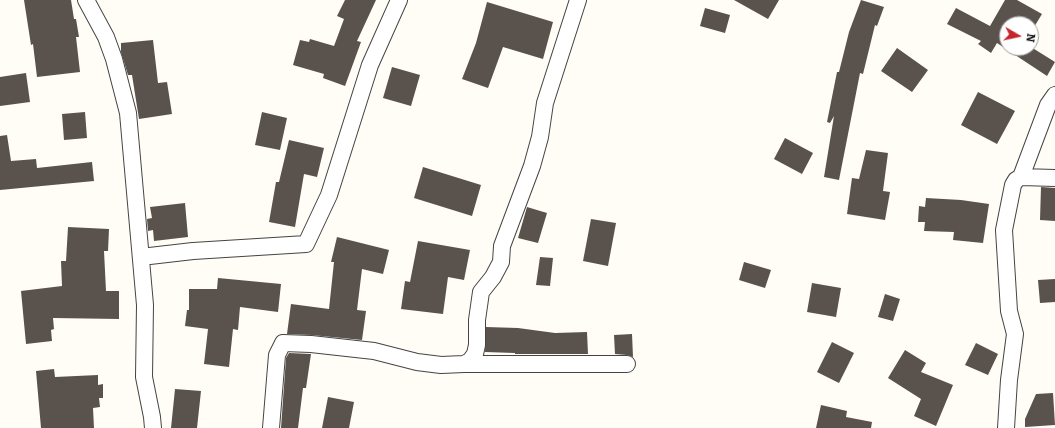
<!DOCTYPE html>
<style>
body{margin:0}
#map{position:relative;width:1055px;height:428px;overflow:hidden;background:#fffdf5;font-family:Bitter,serif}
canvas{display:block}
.north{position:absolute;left:999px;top:16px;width:40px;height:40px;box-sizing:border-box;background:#fff;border:1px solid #a0a0a0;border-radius:50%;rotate:99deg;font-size:11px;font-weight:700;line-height:16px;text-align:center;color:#111}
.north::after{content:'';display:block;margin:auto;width:14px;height:18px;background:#c4262e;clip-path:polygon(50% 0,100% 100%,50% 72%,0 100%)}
</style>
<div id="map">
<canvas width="1055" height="428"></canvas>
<div class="north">N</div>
</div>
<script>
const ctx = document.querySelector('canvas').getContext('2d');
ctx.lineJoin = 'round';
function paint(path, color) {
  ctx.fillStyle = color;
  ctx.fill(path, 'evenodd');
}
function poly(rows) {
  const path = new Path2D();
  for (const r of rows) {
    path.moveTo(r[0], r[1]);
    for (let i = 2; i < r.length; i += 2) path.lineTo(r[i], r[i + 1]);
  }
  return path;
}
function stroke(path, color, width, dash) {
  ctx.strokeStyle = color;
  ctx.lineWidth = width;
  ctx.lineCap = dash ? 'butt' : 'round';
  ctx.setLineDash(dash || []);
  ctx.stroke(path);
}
const building = poly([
 [24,0,71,0,74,19,76,19,79,37,76,37,80,72,37,77,33,44,31,45],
 [345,0,376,0,357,41,361,42,345,86,323,78,324,74,293,65,300,40,309,42,310,39,334,46,344,19,337,16],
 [734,0,779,0,768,19],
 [861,0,884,7,877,26,875,25,863,74,860,73,839,180,824,177,834,116,830,123,827,122,837,72,839,72,849,32],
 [1005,0,1017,0,1042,14,1031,32,1031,24,1007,24,1007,48,1031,48,1031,47,1055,62,1047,76,997,43,991,53,978,44,981,41,947,24,956,8,990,26],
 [487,2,553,22,543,59,503,47,488,88,462,79,476,43],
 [705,8,730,15,725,33,700,26],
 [153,40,158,83,167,82,172,114,139,119,132,75,128,75,121,52,121,43],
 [897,48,928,70,912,92,881,71],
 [392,67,420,75,411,106,383,98],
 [26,73,30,102,0,106,0,77],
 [978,92,1015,111,997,144,961,125],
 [85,112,87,138,64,140,62,114],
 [262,112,287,118,280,150,255,145],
 [7,135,11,161,36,159,37,168,92,162,94,181,0,190,0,136],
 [785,138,813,153,802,174,774,159],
 [289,140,324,148,317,177,304,174,295,227,269,222,276,182,279,182],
 [866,150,888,153,883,191,890,192,885,220,847,214,852,178,859,179],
 [423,167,481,185,472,216,414,198],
 [1041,187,1055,188,1055,221,1040,220],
 [926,198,961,200,989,204,983,243,953,240,954,232,924,231,925,222,918,222,919,206,925,207],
 [185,203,188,237,154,241,153,230,148,231,147,219,152,218,150,207],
 [527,207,547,213,538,243,518,238],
 [591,219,616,223,608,266,583,261],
 [68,227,109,229,108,251,104,251,106,291,119,291,119,319,53,318,54,329,51,330,52,341,26,344,21,291,62,286,61,261,66,261],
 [337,237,389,250,383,274,362,269,357,310,366,311,362,340,312,335,287,334,291,304,329,309,334,262,331,262],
 [418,241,470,250,464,280,448,277,443,314,401,309,405,281,410,282],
 [540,257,553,258,550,286,536,285],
 [744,262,771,270,765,288,739,280],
 [218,278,281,284,278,312,240,307,238,330,233,329,229,367,204,364,208,329,185,326,187,310,189,310,189,289,217,289],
 [1055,279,1055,302,1040,303,1038,280],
 [812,283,841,288,836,317,807,312],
 [885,294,900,299,893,321,878,317],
 [486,327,518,328,555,333,587,332,588,354,515,354,515,353,485,352],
 [632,334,633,357,627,355,615,354,614,335],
 [832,342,854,353,839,383,817,372],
 [976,343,998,354,988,375,965,365],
 [905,350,926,363,921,372,953,385,936,426,914,416,921,399,888,378],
 [289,353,311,354,306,388,303,388,298,428,281,428,286,358],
 [54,369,55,377,98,375,98,385,103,384,103,398,99,398,100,407,93,408,94,428,41,428,36,371],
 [175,389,201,391,197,428,171,428],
 [1053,393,1055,425,1025,427,1025,419,1036,394],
 [328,397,354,402,349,428,322,428],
 [821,405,847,411,846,417,872,422,871,428,816,428]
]);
const minor = poly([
 [86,0,106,37,114,59,128,113,145,305,144,377,152,417,153,428],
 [1021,177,1048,105,1055,95],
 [141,257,193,251,306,244,329,195,370,65,399,0],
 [464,364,627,364],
 [271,428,277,355,283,343,311,344,374,351,417,362,441,365,464,364,470,361,475,354,477,345,477,320,481,292,493,277,501,262,502,246,532,166,540,137,545,103,578,0],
 [1006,428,1009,380,1015,334,1009,311,1004,230,1013,185,1016,180,1021,177,1055,178]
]);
paint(building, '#5a524d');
stroke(minor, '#444', 18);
stroke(minor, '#fff', 16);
</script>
